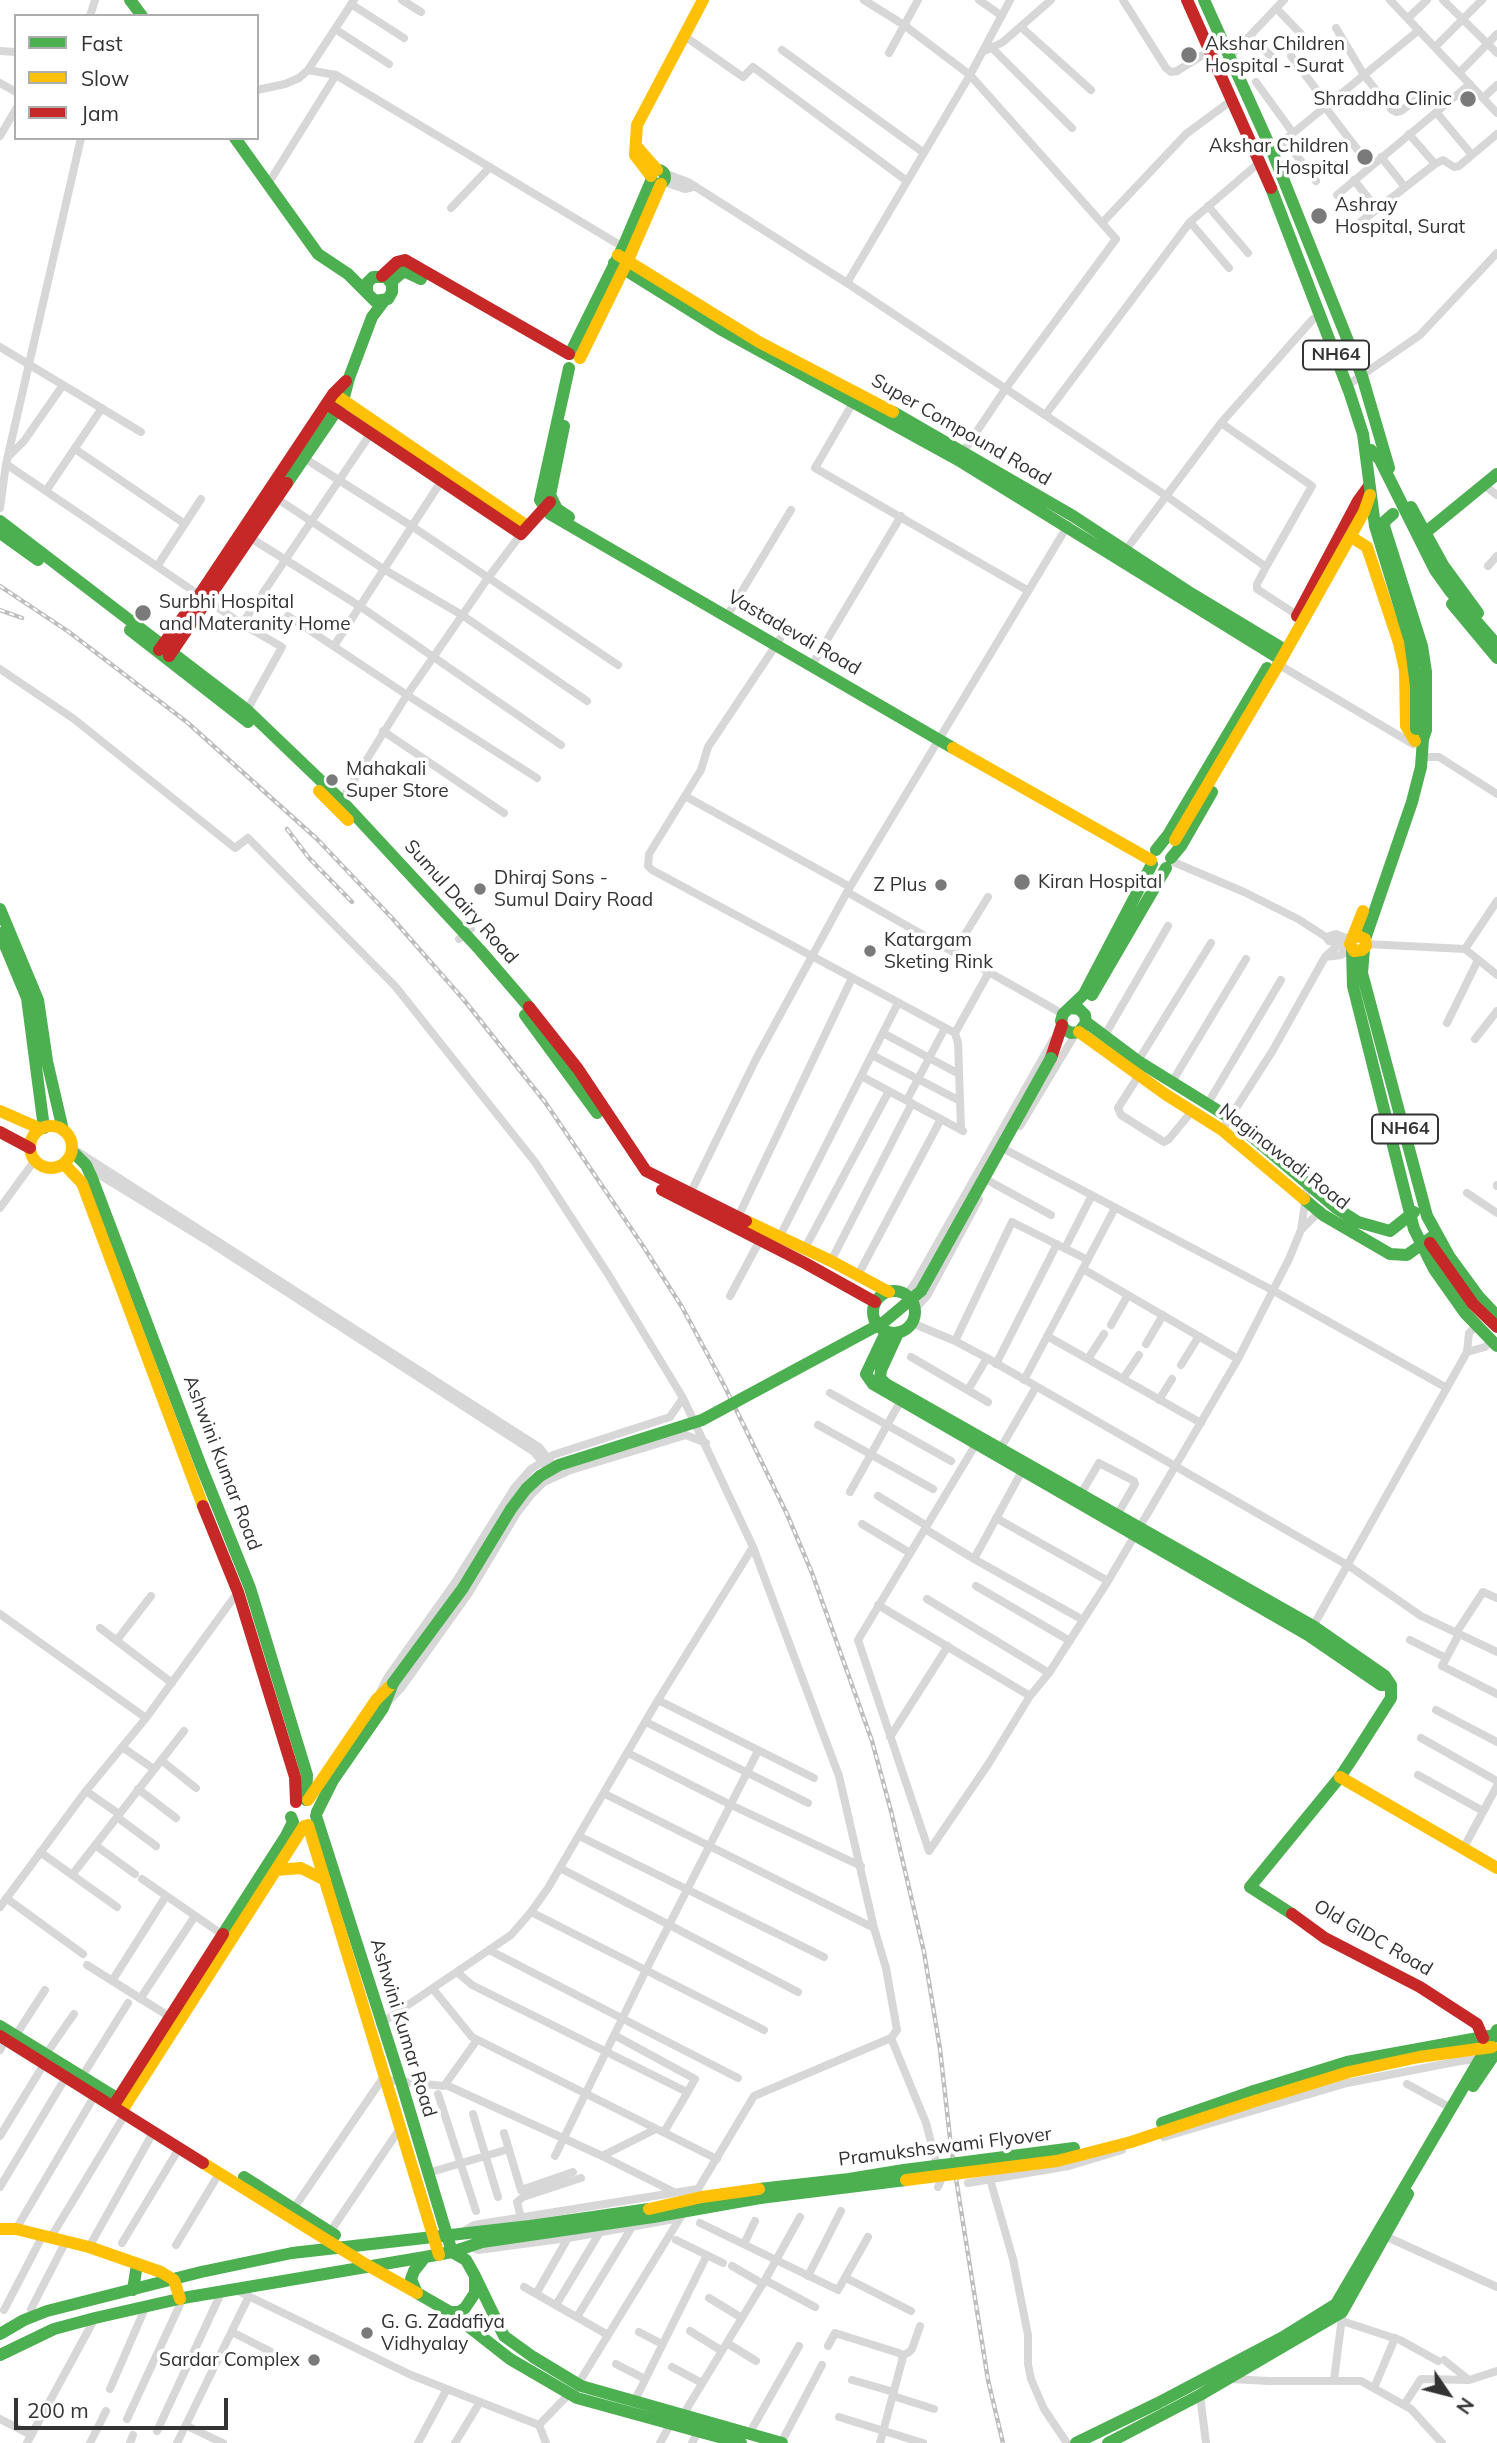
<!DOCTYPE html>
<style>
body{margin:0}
#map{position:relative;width:1497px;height:2443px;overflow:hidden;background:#fff;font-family:Mulish,sans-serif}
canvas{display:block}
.legend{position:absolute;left:14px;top:14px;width:245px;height:126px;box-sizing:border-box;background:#fff;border:2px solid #adadad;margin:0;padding:9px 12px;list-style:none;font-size:21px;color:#333}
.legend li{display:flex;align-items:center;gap:14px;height:35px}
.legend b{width:35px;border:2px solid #adadad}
.north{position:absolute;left:1413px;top:2359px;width:70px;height:70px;-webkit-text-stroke:5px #fff;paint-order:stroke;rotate:125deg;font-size:19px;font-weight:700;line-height:28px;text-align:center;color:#333}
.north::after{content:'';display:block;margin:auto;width:24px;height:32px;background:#333;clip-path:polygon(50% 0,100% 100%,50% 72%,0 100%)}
.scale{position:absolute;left:14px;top:2398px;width:214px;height:32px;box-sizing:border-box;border:4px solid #333;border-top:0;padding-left:9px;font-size:21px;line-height:24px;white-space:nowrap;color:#333;-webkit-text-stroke:5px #fff;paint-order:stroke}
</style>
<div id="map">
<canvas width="1497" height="2443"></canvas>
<ul class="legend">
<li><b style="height:9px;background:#4caf50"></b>Fast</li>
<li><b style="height:9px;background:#ffc107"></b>Slow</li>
<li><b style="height:9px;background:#c62828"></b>Jam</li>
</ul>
<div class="north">N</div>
<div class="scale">200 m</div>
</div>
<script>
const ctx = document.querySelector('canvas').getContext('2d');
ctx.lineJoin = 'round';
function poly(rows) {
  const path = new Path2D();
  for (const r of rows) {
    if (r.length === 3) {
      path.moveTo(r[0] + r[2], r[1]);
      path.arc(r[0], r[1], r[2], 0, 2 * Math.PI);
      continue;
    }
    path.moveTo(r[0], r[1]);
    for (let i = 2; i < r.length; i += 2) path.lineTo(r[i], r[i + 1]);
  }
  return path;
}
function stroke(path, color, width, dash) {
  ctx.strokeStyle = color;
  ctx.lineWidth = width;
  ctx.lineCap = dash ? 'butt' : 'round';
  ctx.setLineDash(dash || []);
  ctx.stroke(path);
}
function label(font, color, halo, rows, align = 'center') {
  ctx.font = font + ' Mulish,sans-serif';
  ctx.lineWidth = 7;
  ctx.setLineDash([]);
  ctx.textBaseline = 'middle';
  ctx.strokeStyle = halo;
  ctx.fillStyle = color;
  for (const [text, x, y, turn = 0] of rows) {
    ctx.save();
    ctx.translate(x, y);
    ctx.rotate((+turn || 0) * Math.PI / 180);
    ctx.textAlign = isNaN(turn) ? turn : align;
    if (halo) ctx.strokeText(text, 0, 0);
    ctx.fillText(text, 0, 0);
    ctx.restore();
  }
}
const street = poly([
 [402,0,421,12],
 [864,0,904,25,970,75,1116,239,1006,388,961,455],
 [979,0,1002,16],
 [1123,0,1166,68,1171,72,1177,71,1206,53],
 [1390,0,1497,113],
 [1443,0,1497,53],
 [351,4,404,38],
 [1276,8,1303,36],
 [90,16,95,0],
 [1408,18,1427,0],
 [1021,27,1091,90],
 [1336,28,1364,75,1392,110,1396,112,1401,111,1425,93],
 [335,29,389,64],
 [683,35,743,77,753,67,907,181],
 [1250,36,1275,60],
 [1435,47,1482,0],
 [992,48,1072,128],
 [782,50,924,153],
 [987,50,1003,42,1051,0],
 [0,51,16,52],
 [889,53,918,0],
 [1291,56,1328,105],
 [308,70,336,75],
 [1216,71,1284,0],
 [1459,73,1497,34],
 [1256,82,1293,133],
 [0,83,16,92],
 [257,90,285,84,299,78,308,70,354,0],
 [1483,98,1497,85],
 [1325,107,1357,149],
 [1436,112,1472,155],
 [1409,134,1435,164],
 [0,136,16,109],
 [1285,140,1316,181],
 [1270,152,1419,30],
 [1381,157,1405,187],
 [664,173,688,182,847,283,1165,495,1266,567,1257,584,1257,589,1297,615],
 [1354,180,1377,209],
 [664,182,685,189,693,187],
 [268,184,336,75,623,247],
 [1337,195,1470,84],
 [1208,206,1248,253],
 [451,208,490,167],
 [1190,222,1229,268],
 [1102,223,1186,134,1228,103],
 [1358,224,1435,164,1443,160,1454,167,1459,166,1497,134],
 [847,283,970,75,1010,0],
 [0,347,141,432],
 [1345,387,1420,335,1497,253],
 [854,401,815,468,1027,590],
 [1046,414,1190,222,1261,161],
 [1221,423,1312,486,1266,567],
 [75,449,185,524],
 [8,457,24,441,63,385],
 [304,458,413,527,618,665],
 [6,464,242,624,282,647,247,710],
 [1484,485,1497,495],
 [46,491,102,408],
 [273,496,385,570,462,615,587,701],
 [0,508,6,464,81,138],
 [249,537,361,607,561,745],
 [1125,551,1221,423,1313,319],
 [158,565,201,499],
 [1488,566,1497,556],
 [730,611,791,510],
 [288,616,407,695,537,778],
 [242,624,371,433],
 [780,639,708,747,701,770,649,854,648,866,652,870,955,1033,958,1043,961,1129],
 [334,646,442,480],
 [815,660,901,516],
 [1276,663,1413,744],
 [0,669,74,719,235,848,248,838,395,986,535,1162,608,1274,683,1398,753,1547,839,1776,874,1928,886,1968,897,2030,891,2038,754,2096,692,2199],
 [383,731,504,813],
 [1422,757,1439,757,1497,794],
 [685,796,850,887],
 [339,804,407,695,488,578,521,534],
 [1171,861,1244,892,1298,919,1326,937,1329,941,1344,944],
 [847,892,1063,1014],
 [1326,937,1336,934,1351,940],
 [459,939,471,929],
 [1366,944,1465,949,1497,901],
 [1465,949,1497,975],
 [954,952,988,897],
 [1325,957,1341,955,1352,949],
 [1447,1023,1478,960],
 [883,1033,959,1074],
 [955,1033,989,972],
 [1105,1035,1168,926],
 [1475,1039,1497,1011],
 [872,1055,960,1101],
 [1138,1061,1211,943],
 [1139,1075,1118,1108,1121,1115,1164,1142,1169,1139,1192,1111],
 [861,1076,963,1131],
 [1172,1082,1246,959],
 [907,1100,945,1028],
 [1208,1103,1281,980],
 [1020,1126,1076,1033],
 [1222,1130,1273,1050,1325,957,1336,947,1350,946],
 [1006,1150,1272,1290,1447,1388],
 [77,1151,539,1447,560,1474],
 [90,1169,206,1240,534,1452,554,1476],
 [989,1181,1051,1215],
 [1497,1185,1497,1186],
 [1467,1193,1497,1213],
 [689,1196,756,1059,847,892,1068,525],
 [0,1208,35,1160],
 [738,1217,852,978],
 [1301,1230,1321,1210],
 [779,1238,898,1003],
 [805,1248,889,1091],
 [1065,1248,1092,1195],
 [831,1261,912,1103],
 [1083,1269,1238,1359],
 [858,1275,941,1119],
 [906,1295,915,1283,1053,1040],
 [730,1296,760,1240],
 [915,1309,927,1296,979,1199],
 [912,1323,955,1341,987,1358,1349,1566,1421,1616,1497,1652],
 [1111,1325,1128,1295],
 [1047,1336,1201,1423],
 [955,1341,1012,1222,1088,1260],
 [1146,1344,1163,1315],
 [1467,1352,1485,1347,1492,1340],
 [911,1357,988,1402],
 [1088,1359,1104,1334],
 [996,1364,1057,1244],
 [1181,1365,1199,1336],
 [1123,1379,1139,1355],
 [1024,1380,1115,1208],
 [968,1390,987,1358],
 [830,1393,951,1461],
 [1159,1400,1172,1379],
 [818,1425,933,1489],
 [976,1444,858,1640,929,1851,989,1763,1030,1696,1049,1673,1108,1581,1238,1359,1289,1259,1301,1230,1308,1183],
 [999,1451,1036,1387],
 [850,1492,900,1402],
 [878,1496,927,1526],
 [1079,1497,1099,1463,1134,1481,1135,1484,1116,1517],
 [996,1518,1108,1581],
 [862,1524,910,1553],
 [925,1529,974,1559,1083,1620],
 [974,1559,1022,1471],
 [976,1586,1070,1641],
 [927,1599,1049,1673],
 [878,1605,1030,1696],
 [0,1614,146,1718],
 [100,1628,172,1683],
 [1311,1630,1467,1352,1469,1333,1476,1326],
 [1456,1633,1483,1592,1497,1598],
 [1459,1634,1442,1666,1497,1694],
 [117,1640,151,1596],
 [1410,1640,1446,1658],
 [380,1692,387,1678,456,1581,515,1487,531,1469,553,1455,670,1417,683,1398],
 [658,1700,814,1778],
 [388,1702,402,1687,469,1593,517,1513,531,1495,544,1482,568,1471,686,1435,706,1443],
 [1436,1710,1497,1742],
 [646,1722,808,1803],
 [890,1737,948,1646],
 [1421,1738,1497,1781],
 [122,1747,154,1769],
 [628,1753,731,1805,861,1866],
 [161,1760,196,1788],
 [1418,1775,1483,1811],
 [138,1789,176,1818],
 [86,1791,119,1814],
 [605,1794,874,1928],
 [117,1817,156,1846],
 [579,1836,824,1957],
 [95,1845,135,1874],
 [1464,1847,1497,1786],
 [40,1852,117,1907],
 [560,1868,798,1992],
 [72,1875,184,1731],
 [142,1879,223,1935],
 [6,1898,83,1954],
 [0,1907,86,1791,146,1718,238,1592],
 [531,1912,764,2030],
 [489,1950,738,2078],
 [87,1965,170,2017],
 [457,1972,472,1985,685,2091,686,2095,664,2132],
 [112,1981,166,1896],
 [433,1989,472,2037,717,2159],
 [140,1999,195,1916],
 [380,2024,511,1935,531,1912,548,1888,658,1700,753,1547],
 [614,2035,695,2079,686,2095],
 [14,2038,45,1990],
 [891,2038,926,2123,941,2180,938,2187],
 [0,2050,6,2039],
 [44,2057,74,2014],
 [81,2078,128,2003],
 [387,2080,444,2086,477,2040],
 [1407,2084,1451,2108],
 [446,2085,598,2154,674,2192],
 [438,2094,476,2211],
 [473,2114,498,2197],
 [504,2133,521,2190,573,2172],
 [0,2136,44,2064],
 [1164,2137,1347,2083,1460,2061,1480,2059],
 [555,2156,646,1970,758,1751],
 [602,2156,656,2129],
 [428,2173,509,2149],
 [990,2179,1013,2259,1028,2335,1028,2364,1031,2379,1044,2409,1067,2443],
 [968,2183,1069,2166,1122,2150],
 [0,2187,66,2077],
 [292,2211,385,2075],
 [521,2218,517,2202,523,2197,581,2178],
 [700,2223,838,2290,868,2237],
 [16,2229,95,2095],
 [464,2231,474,2225,698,2189],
 [328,2235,401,2127],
 [1385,2236,1497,2287],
 [51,2237,126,2113],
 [676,2240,723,2263],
 [122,2243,180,2147],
 [744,2244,755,2221],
 [176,2245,220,2172],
 [470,2246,478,2250,568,2238,680,2218],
 [89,2247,154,2131],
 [732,2266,763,2284],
 [808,2276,841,2211],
 [846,2278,911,2311],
 [765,2280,815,2307],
 [524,2287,608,2335],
 [238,2291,411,2375,539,2425,546,2443],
 [536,2294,568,2238],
 [709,2298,742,2318],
 [556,2305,600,2232],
 [31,2309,66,2241],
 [4,2310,43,2235],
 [577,2317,632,2227],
 [1342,2321,1400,2340,1438,2361],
 [690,2331,722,2351],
 [232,2332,295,2364],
 [639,2332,662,2344],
 [727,2343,756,2361],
 [828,2346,835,2333,899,2353,903,2357,880,2443],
 [902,2355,908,2353,912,2349,920,2326],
 [1444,2360,1469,2380],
 [616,2364,645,2379],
 [672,2367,702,2383],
 [1230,2379,1269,2381,1361,2381,1411,2409,1442,2443],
 [852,2380,894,2392],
 [1334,2380,1342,2317],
 [578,2384,685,2210],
 [1374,2388,1395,2338],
 [110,2389,146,2306],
 [1200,2395,1206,2443],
 [893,2396,934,2409],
 [634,2402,707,2255],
 [1404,2405,1421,2379,1469,2380,1497,2371],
 [683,2415,765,2280,800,2217],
 [839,2417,923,2443],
 [0,2419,31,2435],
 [127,2419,183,2298],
 [539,2425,569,2394],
 [187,2426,223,2443],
 [157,2431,222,2291],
 [749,2434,799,2346],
 [27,2443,95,2318],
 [90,2443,106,2411],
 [130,2443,133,2435],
 [177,2443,249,2296],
 [418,2443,447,2389],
 [455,2443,480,2402],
 [660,2443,670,2425],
 [692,2443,698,2432],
 [781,2443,822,2365]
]);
const fast = poly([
 [130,0,142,16],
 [1204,0,1272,151,1362,376,1389,468],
 [235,138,318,254,348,274,375,301,388,299,392,292,392,284,386,277,373,277,367,283,367,292],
 [658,177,7],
 [614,263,720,329,958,460,1275,656],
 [391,282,404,271,421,279],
 [570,354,623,247,651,181],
 [569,368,540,500,550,514,953,748],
 [893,412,1073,516,1192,594,1280,647],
 [564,426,550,495,557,509,569,517],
 [287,483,343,401,349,378,372,317,384,301],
 [1411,507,1443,565,1478,613],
 [0,521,247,710,341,800,480,950,529,1007],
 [1426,532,1497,474],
 [0,533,38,560],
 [1452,604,1497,658],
 [130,630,248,722],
 [1156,850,1168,835,1267,668],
 [1171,858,1181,846,1212,792],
 [0,909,38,1000,47,1061,63,1130],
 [0,933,27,998,44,1128],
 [1365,939,1412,802,1421,767,1423,739,1426,730,1426,672,1422,646,1384,526,1385,521,1393,514],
 [1352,949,1353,986,1414,1229,1434,1269,1465,1313,1497,1346],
 [1364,949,1362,973,1427,1216,1449,1256,1479,1297,1497,1316],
 [1092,995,1166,868],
 [1070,1008,1079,1009,1085,1015,1086,1023,1079,1032,1071,1033,1064,1029,1061,1021,1063,1014,1084,994,1152,864],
 [525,1015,597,1113],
 [1086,1022,1138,1061,1230,1118,1336,1208,1358,1222,1390,1231,1414,1212],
 [72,1151,86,1165,92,1178,201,1466,250,1588,307,1775,306,1800],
 [1304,1199,1323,1215,1390,1254,1407,1255,1436,1234],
 [894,1312,21],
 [886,1332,866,1374,873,1384,1308,1635,1381,1685,1391,1685],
 [898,1333,881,1370,880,1378,886,1384,1313,1626,1385,1676,1391,1685,1391,1698,1354,1756,1340,1777,1250,1887,1292,1914],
 [317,1812,333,1780,383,1708,393,1683],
 [316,1816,401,2082,452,2252,482,2242,653,2217],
 [223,1934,286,1836,293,1822,291,1817],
 [0,2026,125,2103],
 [1473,2086,1497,2051],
 [1254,2091,1347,2062,1489,2036],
 [244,2177,335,2235],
 [759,2189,849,2179,904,2170],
 [760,2198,906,2180],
 [475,2276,475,2293,465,2308,459,2312,450,2312,417,2293,411,2279,414,2271,425,2257,452,2252,466,2260,475,2276,504,2336,533,2357,581,2386,782,2443],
 [133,2290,137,2264],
 [450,2312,510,2359,577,2398,741,2443],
 [0,2334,24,2320,47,2311,201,2272,292,2253,530,2226,649,2209],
 [0,2355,54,2329,95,2318,183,2298,425,2257],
 [1076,2443,1158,2403,1283,2337,1336,2304,1497,2030],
 [1108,2443,1200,2395,1342,2312,1408,2194]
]);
const slow = poly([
 [637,147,657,170],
 [651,176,635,155,637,125,703,0],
 [618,255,759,342,893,412],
 [580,358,628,260,661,184],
 [337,396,527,526],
 [1356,540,1367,547,1399,643,1405,670,1406,726,1415,741],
 [953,748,1151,860],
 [319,791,348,820],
 [1353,938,1358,936,1365,939,1366,946,1362,950,1354,951,1350,944,1363,911],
 [1079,1032,1165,1094,1222,1130,1304,1199],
 [0,1111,41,1129],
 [51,1147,21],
 [64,1164,82,1183,203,1506],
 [746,1221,831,1261,889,1292],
 [1340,1777,1497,1868],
 [308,1800,376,1700,389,1687],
 [308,1825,439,2255],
 [276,1870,301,1868,325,1880],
 [1258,2100,1349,2072,1419,2057,1492,2047],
 [123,2109,304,1826],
 [203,2163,367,2265,417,2293],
 [0,2229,16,2229,89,2247,161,2272,174,2280,180,2299]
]);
const jam = poly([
 [382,276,397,262,405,260,569,354],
 [330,406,521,534,550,502],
 [1297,616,1358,501,1369,486],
 [159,650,200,594,333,394,346,381],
 [169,656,287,483],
 [529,1007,578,1069,646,1171,746,1221],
 [1051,1058,1062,1025],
 [0,1132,30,1148],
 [662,1190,805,1263,875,1302],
 [1430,1243,1473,1304,1497,1327],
 [203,1506,238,1592,295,1777,296,1802],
 [1292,1914,1325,1938,1420,1987,1477,2024,1483,2038],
 [0,2036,203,2163],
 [114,2105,223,1934]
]);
const rail = poly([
 [0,586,69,632,188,723,317,839,392,918,464,1000,545,1102,643,1246,682,1307,725,1387,787,1514,812,1573,872,1741,891,1811,924,1952,940,2049,951,2147,988,2380,1003,2443],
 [0,610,22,618],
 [287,829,309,858,352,902]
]);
const fastBridge = poly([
 [1271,188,1349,391,1363,434,1375,526,1410,641,1416,686,1416,729],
 [1371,450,1380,460,1435,570,1450,591,1497,645],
 [393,1683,463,1588,511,1509,526,1489,540,1476,559,1465,702,1420,884,1322,921,1291,1051,1058],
 [1162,2123,1254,2091],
 [904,2170,1074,2148],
 [653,2217,760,2198]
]);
const slowBridge = poly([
 [1175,840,1277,667,1364,512,1370,495],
 [906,2180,1057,2161,1131,2142,1258,2100],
 [649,2209,702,2197,759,2189]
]);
const jamBridge = poly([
 [1187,0,1271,188]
]);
const markers = [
 [1189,55,9,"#7a7a7a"],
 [1468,99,9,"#7a7a7a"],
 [1365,157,9,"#7a7a7a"],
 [1319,216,9,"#7a7a7a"],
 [143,613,9,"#7a7a7a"],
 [332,780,7,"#7a7a7a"],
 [1022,882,9,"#7a7a7a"],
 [941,885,7,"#7a7a7a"],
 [480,889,7,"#7a7a7a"],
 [870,951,7,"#7a7a7a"],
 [367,2333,7,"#7a7a7a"],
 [314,2360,7,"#7a7a7a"]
];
const shields = [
 [1336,355,66],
 [1405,1129,66]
];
const shieldNames = [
 ["NH64",1336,355],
 ["NH64",1405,1129]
];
const poiNames = [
 ["Akshar Children",1205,44],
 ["Hospital - Surat",1205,66],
 ["Shraddha Clinic",1452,99,"right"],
 ["Akshar Children",1349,146,"right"],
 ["Hospital",1349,168,"right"],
 ["Ashray",1335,205],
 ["Hospital, Surat",1335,227],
 ["Surbhi Hospital",159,602],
 ["and Materanity Home",159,624],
 ["Mahakali",346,769],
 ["Super Store",346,791],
 ["Dhiraj Sons -",494,878],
 ["Sumul Dairy Road",494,900],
 ["Kiran Hospital",1038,882],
 ["Z Plus",927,885,"right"],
 ["Katargam",884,940],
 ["Sketing Rink",884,962],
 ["G. G. Zadafiya",381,2322],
 ["Vidhyalay",381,2344],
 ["Sardar Complex",300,2360,"right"]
];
const streetNames = [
 ["Super Compound Road",961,430,30],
 ["Vastadevdi Road",794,633,30],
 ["Sumul Dairy Road",461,902,48],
 ["Naginawadi Road",1284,1157,38],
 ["Ashwini Kumar Road",222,1463,69],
 ["Old GIDC Road",1373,1938,30],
 ["Ashwini Kumar Road",403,2028,73],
 ["Pramukshswami Flyover",945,2147,-7]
];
stroke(street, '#d7d7d7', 8);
stroke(fast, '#4caf50', 12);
stroke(slow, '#ffc107', 12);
stroke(jam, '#c62828', 12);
stroke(rail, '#bebebe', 4.5);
stroke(rail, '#fff', 2, [5]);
stroke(fastBridge, '#4caf50', 12);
stroke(slowBridge, '#ffc107', 12);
stroke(jamBridge, '#c62828', 12);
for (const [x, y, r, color] of markers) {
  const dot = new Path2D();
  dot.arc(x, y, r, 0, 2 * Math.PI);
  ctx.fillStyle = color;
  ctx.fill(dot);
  stroke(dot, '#fff', 2.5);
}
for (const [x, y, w] of shields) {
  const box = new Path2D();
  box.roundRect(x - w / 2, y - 14.5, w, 29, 5);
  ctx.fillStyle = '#fff';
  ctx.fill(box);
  stroke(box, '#333', 2);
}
label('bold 18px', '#333', null, shieldNames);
label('19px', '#333', '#fff', poiNames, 'left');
label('19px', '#333', '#fff', streetNames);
</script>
